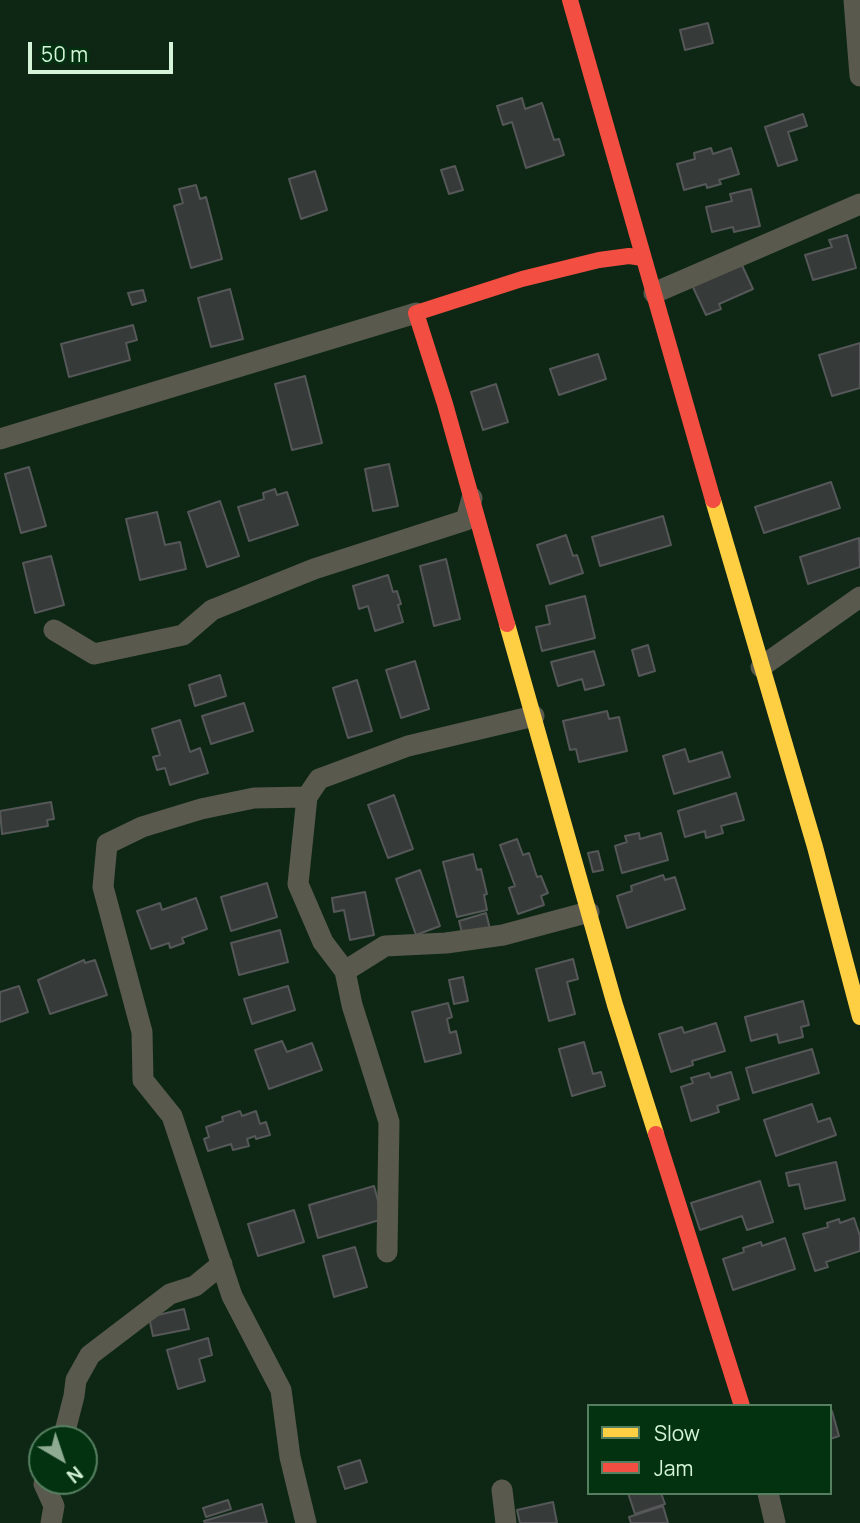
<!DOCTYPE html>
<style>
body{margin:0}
#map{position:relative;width:860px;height:1523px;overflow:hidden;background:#0d2714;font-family:Manrope,sans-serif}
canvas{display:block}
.legend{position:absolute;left:587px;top:1404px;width:245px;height:91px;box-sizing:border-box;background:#023210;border:2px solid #567f60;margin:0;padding:9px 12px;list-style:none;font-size:21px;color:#d5f3d8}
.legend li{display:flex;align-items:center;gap:14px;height:35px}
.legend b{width:35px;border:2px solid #567f60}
.north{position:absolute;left:28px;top:1425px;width:70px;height:70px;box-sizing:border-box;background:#023210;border:2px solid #567f60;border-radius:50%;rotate:141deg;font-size:19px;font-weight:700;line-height:28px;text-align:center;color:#d5f3d8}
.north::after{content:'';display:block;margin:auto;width:24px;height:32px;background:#8fac93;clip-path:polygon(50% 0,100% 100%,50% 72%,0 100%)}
.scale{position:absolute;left:28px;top:42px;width:145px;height:32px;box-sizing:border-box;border:4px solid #d5f3d8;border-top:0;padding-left:9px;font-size:21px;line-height:24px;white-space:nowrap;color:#d5f3d8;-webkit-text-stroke:5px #023210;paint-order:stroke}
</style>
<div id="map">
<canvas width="860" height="1523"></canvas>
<ul class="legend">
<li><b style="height:9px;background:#ffcf43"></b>Slow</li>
<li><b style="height:9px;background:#f24e42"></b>Jam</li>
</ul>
<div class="north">N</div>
<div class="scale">50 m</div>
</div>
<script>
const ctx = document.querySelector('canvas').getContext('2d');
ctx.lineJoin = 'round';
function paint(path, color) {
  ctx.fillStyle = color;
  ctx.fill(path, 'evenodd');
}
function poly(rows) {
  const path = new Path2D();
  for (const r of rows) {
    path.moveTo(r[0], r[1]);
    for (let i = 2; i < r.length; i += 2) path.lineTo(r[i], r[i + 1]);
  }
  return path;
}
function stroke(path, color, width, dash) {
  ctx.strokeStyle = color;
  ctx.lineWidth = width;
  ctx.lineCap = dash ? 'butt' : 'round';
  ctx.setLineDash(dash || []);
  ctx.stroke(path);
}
const building = poly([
 [708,23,713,43,685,50,680,30,708,23],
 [522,98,525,109,542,103,554,140,559,139,564,155,526,168,512,122,503,125,497,106,522,98],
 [803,114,807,126,788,132,797,160,778,166,765,127,803,114],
 [711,148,713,154,731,148,739,174,719,180,721,184,707,188,706,184,684,190,677,164,695,159,694,153,711,148],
 [455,166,463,190,449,194,441,170,455,166],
 [315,171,327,210,301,219,289,179,315,171],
 [196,185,200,199,206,197,222,259,191,268,174,206,183,203,179,189,196,185],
 [751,189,760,226,734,232,733,227,712,232,706,207,732,201,730,194,751,189],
 [847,235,856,268,813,280,805,255,832,247,829,240,847,235],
 [741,263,753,289,719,304,721,309,706,315,692,285,741,263],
 [230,289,243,339,211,347,198,298,230,289],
 [143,290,146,301,132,305,128,293,143,290],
 [133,325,137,340,126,343,130,360,69,377,61,344,133,325],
 [860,343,860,388,832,396,819,355,860,343],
 [598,354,606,379,559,395,550,369,598,354],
 [305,376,322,443,292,450,275,384,305,376],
 [496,384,508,422,483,430,471,392,496,384],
 [389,464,398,506,373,511,365,469,389,464],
 [29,467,46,526,21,533,5,474,29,467],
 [831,482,840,508,764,533,755,507,831,482],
 [275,489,277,495,287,492,298,525,249,541,238,507,264,499,263,493,275,489],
 [220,501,239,556,207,567,188,512,220,501],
 [157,512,165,545,180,542,186,569,140,580,126,519,157,512],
 [663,516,671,545,600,566,592,537,663,516],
 [566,535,573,556,577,555,583,573,550,584,537,545,566,535],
 [859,538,860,567,808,584,800,557,859,538],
 [51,556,64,605,35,613,23,563,51,556],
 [446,559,460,619,434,626,420,566,446,559],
 [388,575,393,592,397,591,401,604,398,605,403,622,375,631,368,606,359,609,353,586,388,575],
 [585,596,595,638,542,651,536,627,550,624,546,606,585,596],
 [648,645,655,671,639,676,632,650,648,645],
 [594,651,604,685,585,690,582,679,558,686,551,662,594,651],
 [415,661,429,709,401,718,386,670,415,661],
 [220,675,226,696,195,706,189,685,220,675],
 [357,680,372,731,348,738,333,688,357,680],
 [244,703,253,731,211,744,202,716,244,703],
 [607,711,609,719,619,717,627,751,579,762,576,749,570,750,563,721,607,711],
 [180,720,190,752,200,748,208,773,170,785,165,768,157,770,153,757,160,755,152,729,180,720],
 [685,749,689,762,722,752,730,777,674,794,663,756,685,749],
 [736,793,744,820,721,826,723,833,706,838,705,831,685,837,678,811,736,793],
 [394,795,413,849,388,858,368,805,394,795],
 [51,802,54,819,47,820,48,826,2,834,0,811,51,802],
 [639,833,640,839,661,833,668,860,622,873,615,846,627,842,625,836,639,833],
 [517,839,523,855,529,853,537,877,541,876,548,893,541,896,544,905,518,914,509,888,515,886,500,845,517,839],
 [598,851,603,870,593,872,588,853,598,851],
 [473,854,477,870,481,869,487,894,484,895,487,910,457,917,443,862,473,854],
 [420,870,440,926,416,935,396,879,420,870],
 [663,875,665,880,675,877,685,909,627,928,617,896,632,891,631,886,663,875],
 [267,883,277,917,231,931,221,897,267,883],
 [365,892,374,935,350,940,344,910,334,912,332,898,365,892],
 [196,898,207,929,182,938,184,943,170,948,169,943,151,949,137,911,160,903,162,910,196,898],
 [486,913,491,933,464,940,459,921,486,913],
 [280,930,288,962,239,975,231,943,280,930],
 [573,959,578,979,567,982,575,1014,549,1021,536,969,573,959],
 [84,960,85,963,95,960,107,995,50,1014,38,980,84,960],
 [463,977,468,1001,454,1004,449,980,463,977],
 [19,986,28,1012,0,1022,0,992,19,986],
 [288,986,295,1010,252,1024,244,999,288,986],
 [803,1001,809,1025,801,1027,803,1037,779,1043,777,1034,751,1041,745,1017,803,1001],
 [448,1003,452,1017,447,1019,450,1033,456,1031,461,1053,425,1062,412,1012,448,1003],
 [716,1023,725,1051,692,1061,693,1065,671,1072,659,1034,682,1027,684,1033,716,1023],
 [282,1041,287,1052,312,1043,322,1070,269,1089,255,1050,282,1041],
 [584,1042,593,1074,601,1072,605,1086,572,1096,559,1049,584,1042],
 [812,1049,819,1073,753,1093,746,1068,812,1049],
 [731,1072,739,1099,717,1106,719,1112,691,1121,681,1087,693,1083,691,1078,709,1073,711,1078,731,1072],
 [812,1104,818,1122,830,1118,836,1135,776,1156,764,1120,812,1104],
 [240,1111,242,1116,256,1111,260,1124,266,1122,270,1135,256,1139,255,1136,247,1139,249,1146,233,1150,231,1144,208,1151,204,1139,209,1137,206,1127,223,1121,222,1117,240,1111],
 [836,1162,845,1200,805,1209,799,1184,789,1186,786,1173,836,1162],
 [760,1181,773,1222,747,1230,742,1216,700,1230,691,1203,760,1181],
 [374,1186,383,1219,318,1238,309,1205,374,1186],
 [294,1210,304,1242,258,1256,248,1224,294,1210],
 [854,1218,860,1236,860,1251,826,1262,828,1267,815,1271,803,1234,828,1227,827,1223,839,1219,840,1223,854,1218],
 [785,1238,795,1269,733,1290,723,1259,744,1252,743,1248,761,1242,762,1246,785,1238],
 [355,1247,367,1287,334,1297,323,1256,355,1247],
 [184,1309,189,1329,153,1336,149,1317,184,1309],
 [208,1338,212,1355,199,1359,205,1381,178,1389,167,1350,208,1338],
 [830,1411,832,1411,839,1436,830,1439,830,1411],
 [360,1460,367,1482,345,1489,338,1467,360,1460],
 [628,1493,661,1493,665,1504,635,1514,628,1493],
 [228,1500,231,1509,206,1517,203,1508,228,1500],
 [553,1502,557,1523,520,1523,517,1510,553,1502],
 [262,1504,267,1523,205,1523,204,1521,262,1504],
 [663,1506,668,1523,631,1523,629,1517,663,1506]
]);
const street = poly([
 [854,0,860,76],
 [654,293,860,204],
 [0,439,416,313],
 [54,630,94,654,183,635,212,610,314,569,466,520,472,498],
 [761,667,860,597],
 [345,971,385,946,446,943,503,935,589,912],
 [387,1252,389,1122,352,1005,345,971,323,942,298,884,307,797,319,779,408,746,534,716],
 [63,1439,74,1396,76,1380,90,1355,170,1294,195,1286,222,1264],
 [46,1481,44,1484,54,1506,51,1523],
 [502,1490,506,1523],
 [768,1493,775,1523],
 [306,1523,290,1457,281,1390,232,1296,172,1116,143,1080,142,1032,103,887,107,844,142,827,201,809,254,798,307,797]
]);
const slow = poly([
 [713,500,815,847,860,1017],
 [507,624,615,1005,656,1134]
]);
const jam = poly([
 [570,0,713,500],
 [507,624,445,404,416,313,522,279,599,260,629,256,643,258],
 [656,1134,742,1406]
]);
paint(building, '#363a39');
stroke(building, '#555758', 2);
stroke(street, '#59594e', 21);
stroke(slow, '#ffcf43', 16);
stroke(jam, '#f24e42', 16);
</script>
